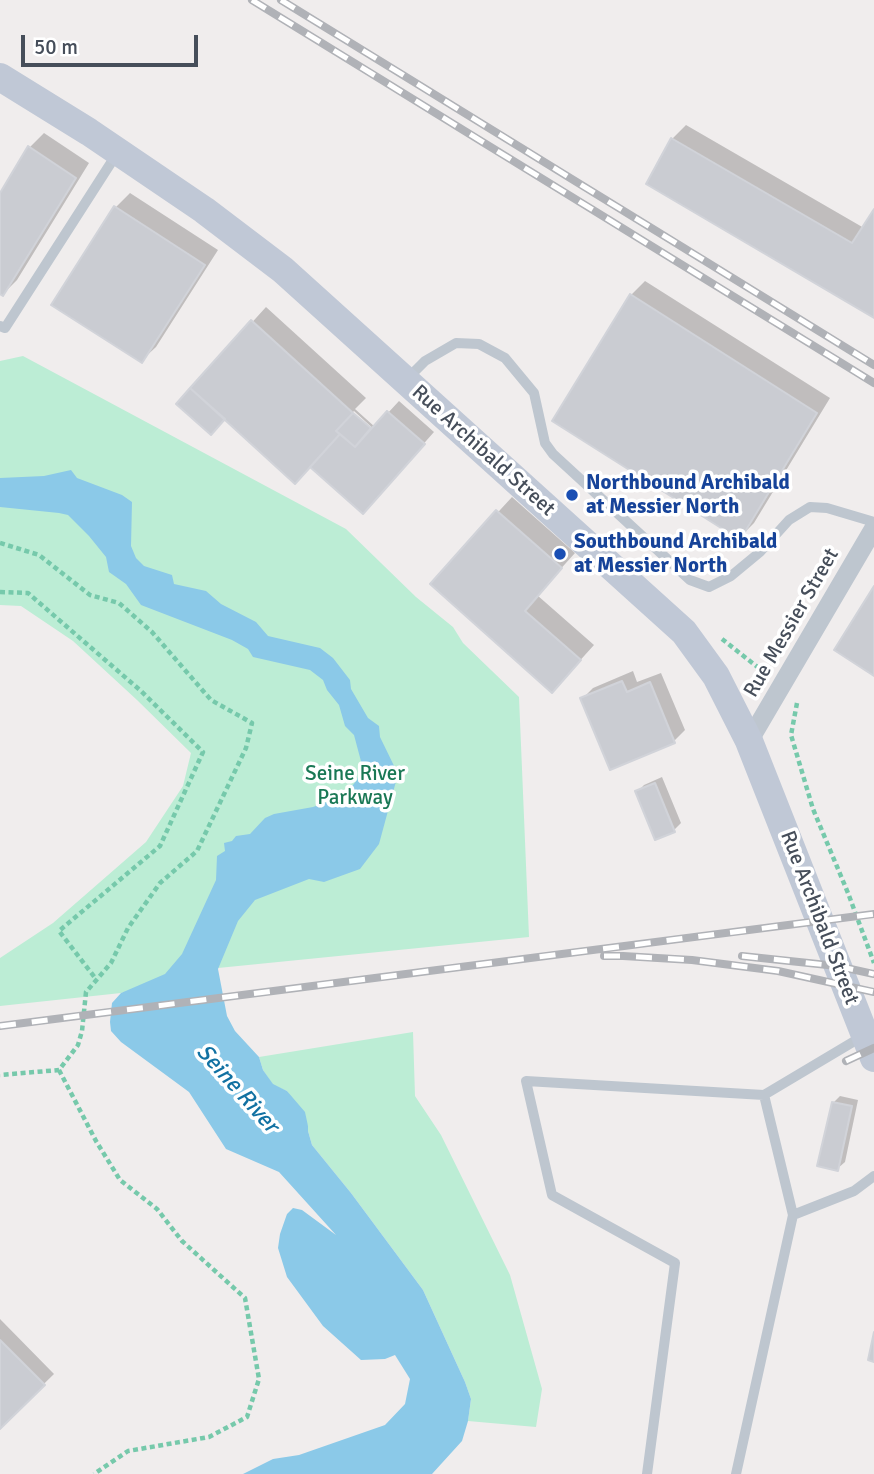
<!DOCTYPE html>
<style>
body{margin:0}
#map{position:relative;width:874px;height:1474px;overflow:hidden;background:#f0eded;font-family:Signika,sans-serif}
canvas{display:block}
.scale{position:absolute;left:21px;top:35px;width:177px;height:32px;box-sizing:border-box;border:4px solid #464e5a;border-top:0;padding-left:9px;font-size:21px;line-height:24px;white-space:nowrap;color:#464e5a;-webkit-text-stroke:5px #fff;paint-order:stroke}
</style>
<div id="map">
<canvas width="874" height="1474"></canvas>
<div class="scale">50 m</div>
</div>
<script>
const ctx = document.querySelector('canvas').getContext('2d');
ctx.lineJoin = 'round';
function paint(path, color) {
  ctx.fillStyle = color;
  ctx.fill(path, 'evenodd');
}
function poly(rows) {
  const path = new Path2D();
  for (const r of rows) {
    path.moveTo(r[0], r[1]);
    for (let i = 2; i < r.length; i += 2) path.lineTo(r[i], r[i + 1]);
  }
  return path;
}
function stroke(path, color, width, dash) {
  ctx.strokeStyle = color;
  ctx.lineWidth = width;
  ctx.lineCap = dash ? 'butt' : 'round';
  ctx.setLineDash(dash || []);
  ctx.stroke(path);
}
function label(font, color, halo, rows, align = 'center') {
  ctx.font = font + ' Signika,sans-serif';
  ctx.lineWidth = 7;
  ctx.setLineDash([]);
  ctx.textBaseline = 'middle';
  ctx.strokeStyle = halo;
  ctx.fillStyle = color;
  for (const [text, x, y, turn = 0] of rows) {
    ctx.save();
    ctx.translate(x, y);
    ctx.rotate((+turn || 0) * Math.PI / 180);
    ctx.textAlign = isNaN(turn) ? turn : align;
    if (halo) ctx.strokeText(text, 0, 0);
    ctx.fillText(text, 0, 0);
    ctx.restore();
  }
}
const green = poly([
 [23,356,346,529,416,597,453,627,463,643,519,697,529,937,218,968,121,993,0,1006,0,958,53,923,146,842,183,786,191,753,137,700,73,641,21,606,0,605,0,361],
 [413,1032,415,1096,441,1135,510,1275,542,1389,536,1427,468,1421,471,1399,465,1382,423,1290,351,1193,312,1145,308,1131,308,1126,287,1091,273,1085,263,1070,259,1057]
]);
const water = poly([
 [71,470,77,478,122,495,132,502,131,546,136,558,144,566,172,575,174,584,206,591,221,604,256,622,268,636,320,648,333,658,350,680,351,689,368,718,379,726,380,737,398,774,379,844,360,869,324,882,309,879,255,900,238,921,218,969,227,1016,235,1031,259,1057,263,1070,273,1084,287,1091,305,1112,308,1126,308,1131,312,1145,351,1193,423,1290,465,1382,471,1399,468,1421,462,1441,432,1474,243,1474,273,1459,299,1455,385,1425,405,1404,410,1379,395,1355,385,1359,361,1360,323,1326,287,1277,278,1248,280,1234,287,1214,293,1208,302,1210,336,1235,279,1172,226,1149,189,1092,121,1042,111,1031,110,1022,112,1003,121,993,165,974,182,954,216,880,217,856,225,851,224,843,232,841,236,836,250,834,265,818,274,814,313,807,344,796,357,780,362,765,354,735,345,726,339,705,327,690,323,680,310,670,253,657,248,649,232,640,141,605,126,584,109,572,106,557,89,536,68,515,59,513,0,507,0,478,44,476]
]);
const shadow = poly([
 [686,125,864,228,874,213,874,316,672,139],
 [44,133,89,163,17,280,3,294,0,292,0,197,30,147],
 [130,193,218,250,156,347,141,361,116,207],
 [645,281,830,398,754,523,740,537,631,295],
 [266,307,366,398,355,409,375,427,399,401,434,432,373,501,225,418,178,404],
 [354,411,378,433,376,435,351,414],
 [512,497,575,553,537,595,594,645,566,676,432,584],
 [633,671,637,682,661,673,685,730,674,741,611,768,582,699,593,688],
 [662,777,681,823,674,830,637,792,644,785],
 [840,1096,858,1100,845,1162,837,1169,833,1103],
 [0,1319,54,1374,0,1427]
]);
const building = poly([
 [671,138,852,243,874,209,874,318,646,184,671,138],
 [28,146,76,178,3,296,0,294,0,193,28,146],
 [114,206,205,265,142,363,51,305,114,206],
 [630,294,817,413,740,540,552,421,630,294],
 [251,320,353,413,336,431,340,434,295,484,190,388,251,320],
 [190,388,225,419,211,435,176,404,190,388],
 [387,411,425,444,363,514,310,467,340,434,355,447,387,411],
 [353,413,371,428,355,447,336,431,353,413],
 [496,510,562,568,525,611,581,660,552,693,430,584,496,510],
 [874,586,874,676,834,650,874,586],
 [622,681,627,692,650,682,675,743,610,770,580,698,622,681],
 [655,783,675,832,655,840,635,791,655,783],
 [832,1102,852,1106,838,1171,817,1166,832,1102],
 [874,1332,874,1362,868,1360,874,1332],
 [0,1340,45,1385,0,1429,0,1340]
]);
const path = poly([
 [0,543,39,555,90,595,119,603,152,632,211,700,252,723,246,748,197,851,160,883,128,928,111,963,86,992,82,1031,78,1045,59,1070,0,1075],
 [0,592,28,593,141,691,203,752,160,846,59,931,96,979],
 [722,639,765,673],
 [797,703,791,735,813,809,848,893,874,963],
 [59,1070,96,1141,120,1180,157,1209,182,1241,245,1298,259,1379,247,1417,209,1437,128,1451,94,1474]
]);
const service = poly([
 [0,326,5,328,116,155],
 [406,380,425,361,456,343,479,344,505,358,534,393,545,443,553,454,690,580,709,587,731,576,760,552,789,520,810,507,827,508,874,522],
 [764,1095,863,1036],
 [793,1215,854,1191,874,1176],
 [647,1474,675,1263,552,1195,526,1081,764,1095,793,1215,736,1474]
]);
const minor = poly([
 [749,741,874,528]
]);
const secondary = poly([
 [0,77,89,132,204,210,283,270,684,632,716,676,749,741,874,1058]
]);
const rail = poly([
 [252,0,874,383],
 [281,0,874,365],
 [604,956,623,956,692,960,778,971,874,992],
 [742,956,837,966,874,974],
 [0,1026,874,914],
 [846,1061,874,1048]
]);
const markers = [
 [572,495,7,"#1a4fb4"],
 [560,554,7,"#1a4fb4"]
];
const streetNames = [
 ["Rue Archibald Street",483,451,42],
 ["Rue Messier Street",792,623,-60],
 ["Rue Archibald Street",819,918,69]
];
const transitNames = [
 ["Northbound Archibald",586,483],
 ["at Messier North",586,507],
 ["Southbound Archibald",574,542],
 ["at Messier North",574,566]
];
const parkNames = [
 ["Seine River",355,774],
 ["Parkway",355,798]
];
const waterNames = [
 ["Seine River",237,1089,48]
];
paint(green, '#bcedd5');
paint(water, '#8bc9e8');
paint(shadow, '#0003');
paint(building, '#caccd2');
stroke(building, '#d1d3d9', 2);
stroke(path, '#76c9ab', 4.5, [5, 3.5]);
stroke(service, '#bec6cf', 10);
stroke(minor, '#bec6cf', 19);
stroke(secondary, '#c0c8d6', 28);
stroke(rail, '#b0b2b7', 8);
stroke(rail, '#fff', 5, [16]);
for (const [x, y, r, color] of markers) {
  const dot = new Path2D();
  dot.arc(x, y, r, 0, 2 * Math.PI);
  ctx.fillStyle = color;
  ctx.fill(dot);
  stroke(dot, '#fff', 2.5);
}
label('21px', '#464e5a', '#fff', streetNames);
label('bold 21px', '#164399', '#fff', transitNames, 'left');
label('21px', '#1a7855', '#fff', parkNames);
label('italic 23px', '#1171a2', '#fff', waterNames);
</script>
